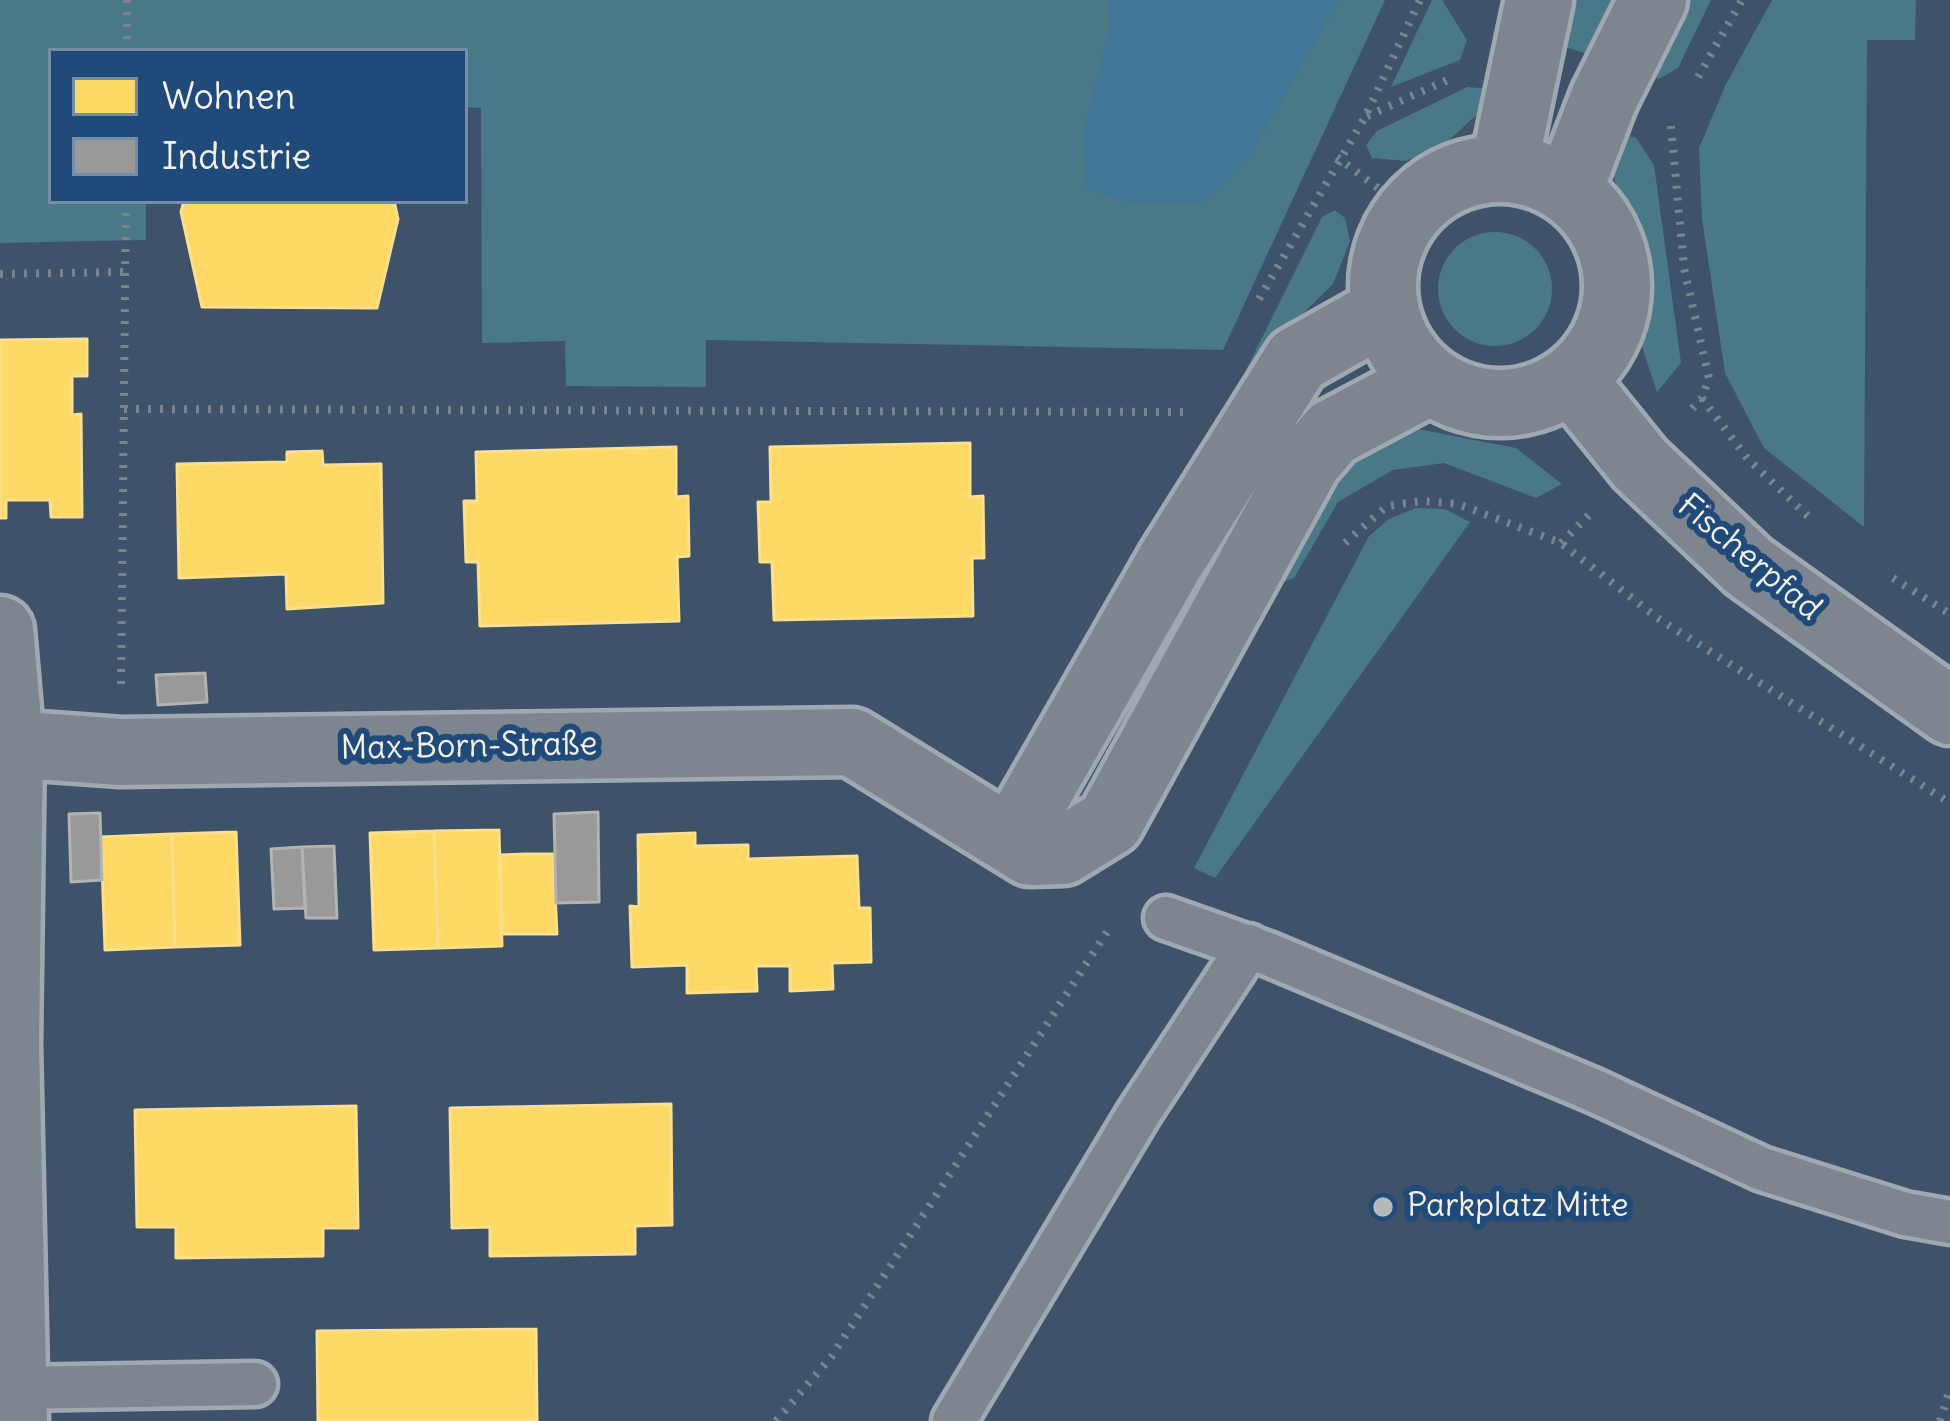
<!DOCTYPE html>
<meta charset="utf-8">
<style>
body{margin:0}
#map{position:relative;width:1950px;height:1421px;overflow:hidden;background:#3e5269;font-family:Delius,sans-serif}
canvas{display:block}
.legend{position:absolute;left:48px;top:48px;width:420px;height:156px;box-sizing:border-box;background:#1f4a7a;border:3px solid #748da6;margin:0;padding:15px 21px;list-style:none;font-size:36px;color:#f4f1e8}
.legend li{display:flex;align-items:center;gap:24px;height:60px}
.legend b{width:60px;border:3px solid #748da6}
</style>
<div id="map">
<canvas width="1950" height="1421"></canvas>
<ul class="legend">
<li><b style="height:33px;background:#ffd966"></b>Wohnen</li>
<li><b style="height:33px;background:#999"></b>Industrie</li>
</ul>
</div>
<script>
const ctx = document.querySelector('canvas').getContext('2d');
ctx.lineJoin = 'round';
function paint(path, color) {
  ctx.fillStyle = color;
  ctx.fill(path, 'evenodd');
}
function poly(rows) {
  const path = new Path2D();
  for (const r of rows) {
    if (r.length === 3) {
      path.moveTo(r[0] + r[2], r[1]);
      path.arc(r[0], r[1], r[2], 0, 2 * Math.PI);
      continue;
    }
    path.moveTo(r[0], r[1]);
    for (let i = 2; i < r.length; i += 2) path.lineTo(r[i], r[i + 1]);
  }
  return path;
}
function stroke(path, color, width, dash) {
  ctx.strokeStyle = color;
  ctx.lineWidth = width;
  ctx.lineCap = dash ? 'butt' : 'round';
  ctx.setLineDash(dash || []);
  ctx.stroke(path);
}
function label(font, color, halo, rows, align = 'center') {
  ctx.font = font + ' Delius,sans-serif';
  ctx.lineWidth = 12;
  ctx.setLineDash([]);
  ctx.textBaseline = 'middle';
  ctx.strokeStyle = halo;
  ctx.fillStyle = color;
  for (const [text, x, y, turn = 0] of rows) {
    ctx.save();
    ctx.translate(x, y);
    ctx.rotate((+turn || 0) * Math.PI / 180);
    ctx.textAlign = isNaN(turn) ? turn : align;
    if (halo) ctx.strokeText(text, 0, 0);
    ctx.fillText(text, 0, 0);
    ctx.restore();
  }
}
const green = poly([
 [0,0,1385,0,1223,350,706,340,706,387,566,386,565,341,482,343,481,108,465,107,465,51,51,51,51,201,146,201,146,240,0,243],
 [1432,0,1442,0,1467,40,1460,60,1391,87],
 [1559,0,1624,0,1595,56,1548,42],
 [1677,0,1711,0,1678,68,1659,79,1640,69],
 [1772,0,1916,0,1915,40,1867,40,1864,527,1764,448,1725,373,1702,219,1699,148,1726,84],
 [1467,87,1493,89,1484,108,1447,142,1406,161,1372,158,1366,145,1377,131],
 [1616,132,1636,138,1654,165,1681,363,1657,392,1638,335,1641,281,1613,173],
 [1335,210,1345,218,1350,241,1333,284,1246,370,1322,217],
 [1495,289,57],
 [1418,429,1516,448,1562,484,1536,498,1444,463,1393,470,1338,502,1294,578,1280,583,1265,578,1318,473,1366,440],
 [1416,508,1445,509,1470,522,1215,878,1194,868,1369,536,1389,519]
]);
const water = poly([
 [1108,0,1340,0,1245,165,1202,203,1129,203,1087,189,1082,136,1110,25]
]);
const homes = poly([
 [184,201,394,201,398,219,377,308,202,307,181,212,184,201],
 [87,339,87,376,72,376,72,415,81,414,82,517,51,517,50,500,6,500,6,518,0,518,0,340,87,339],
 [970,443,970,497,983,496,984,558,972,558,973,616,774,620,772,562,760,562,758,502,771,502,770,447,970,443],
 [676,447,676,497,688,496,689,556,677,557,679,621,480,626,478,562,466,562,464,501,477,501,476,452,676,447],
 [322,451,323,465,381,464,383,603,287,609,286,574,179,578,177,464,287,462,287,452,322,451],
 [499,830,502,946,438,948,434,831,499,830],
 [434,831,438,948,374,950,370,833,434,831],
 [236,832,240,945,175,947,172,834,236,832],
 [695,833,695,846,748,845,748,859,857,856,859,908,870,908,871,962,832,963,833,989,790,991,790,966,756,966,757,991,687,993,687,965,632,967,630,906,639,907,638,835,695,833],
 [172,834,175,947,105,950,101,837,172,834],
 [525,854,553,854,557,934,502,934,500,855,525,854],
 [671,1104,672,1225,635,1226,635,1254,490,1256,490,1227,452,1228,450,1108,671,1104],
 [356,1106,358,1228,323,1228,323,1256,176,1258,176,1227,137,1227,135,1110,356,1106],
 [536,1329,537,1421,318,1421,317,1331,536,1329]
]);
const industry = poly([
 [205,673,207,702,158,705,156,675,205,673],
 [598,812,599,902,556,903,554,814,598,812],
 [100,813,102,880,71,882,69,814,100,813],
 [334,846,337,918,306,918,302,847,334,846],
 [302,847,305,908,274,909,271,849,302,847]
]);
const path = poly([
 [127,51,127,0],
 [1698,77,1742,0],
 [1367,116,1452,78],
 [1671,126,1684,268,1709,378,1702,398,1688,413],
 [1337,157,1408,211],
 [0,274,124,272],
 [1259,299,1365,117,1420,0],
 [1702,398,1747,458,1813,521],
 [124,409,1184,412],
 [1345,543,1387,506,1422,501,1458,504,1561,543,1659,619,1950,803],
 [1561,543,1590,514],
 [1893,578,1950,614],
 [121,684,126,201],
 [776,1421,832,1356,1110,927],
 [1940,1421,1950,1389]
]);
const lane = poly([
 [1166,918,1268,954,1595,1091,1762,1169,1905,1214,1950,1222],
 [13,1388,255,1384],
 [954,1421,1139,1113,1249,946]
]);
const street = poly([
 [1504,167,1539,0],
 [1500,286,117],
 [1569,189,1604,98,1653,0],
 [1572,380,1640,464,1749,567,1950,711],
 [0,630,10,744,121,752,852,742,1030,852,1063,851,1110,822,1308,461,1332,433,1430,381],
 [10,744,6,1044,14,1421],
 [1016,842,1026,814,1170,562,1297,360,1384,311]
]);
const markers = [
 [1383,1207,12,"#b4b9bc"]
];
const streetNames = [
 ["Fischerpfad",1749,558,40],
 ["Max-Born-Straße",469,747,-1]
];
const poiNames = [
 ["Parkplatz Mitte",1407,1207]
];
paint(green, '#497886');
paint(water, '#427696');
paint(homes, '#ffd966');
stroke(homes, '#fce08d', 3);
paint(industry, '#999');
stroke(industry, '#b4b3b1', 3);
stroke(lane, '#a0a8b1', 51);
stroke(street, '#a0a8b1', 75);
stroke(path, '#7a848f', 8, [3, 9]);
stroke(lane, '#7d868e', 42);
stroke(street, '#7d868e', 66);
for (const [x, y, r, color] of markers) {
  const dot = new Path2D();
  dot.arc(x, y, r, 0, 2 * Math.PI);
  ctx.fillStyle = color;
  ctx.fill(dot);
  stroke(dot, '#1f4a7a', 4.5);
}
label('33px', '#f4f1e8', '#1f4a7a', streetNames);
label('33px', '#f4f1e8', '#1f4a7a', poiNames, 'left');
</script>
